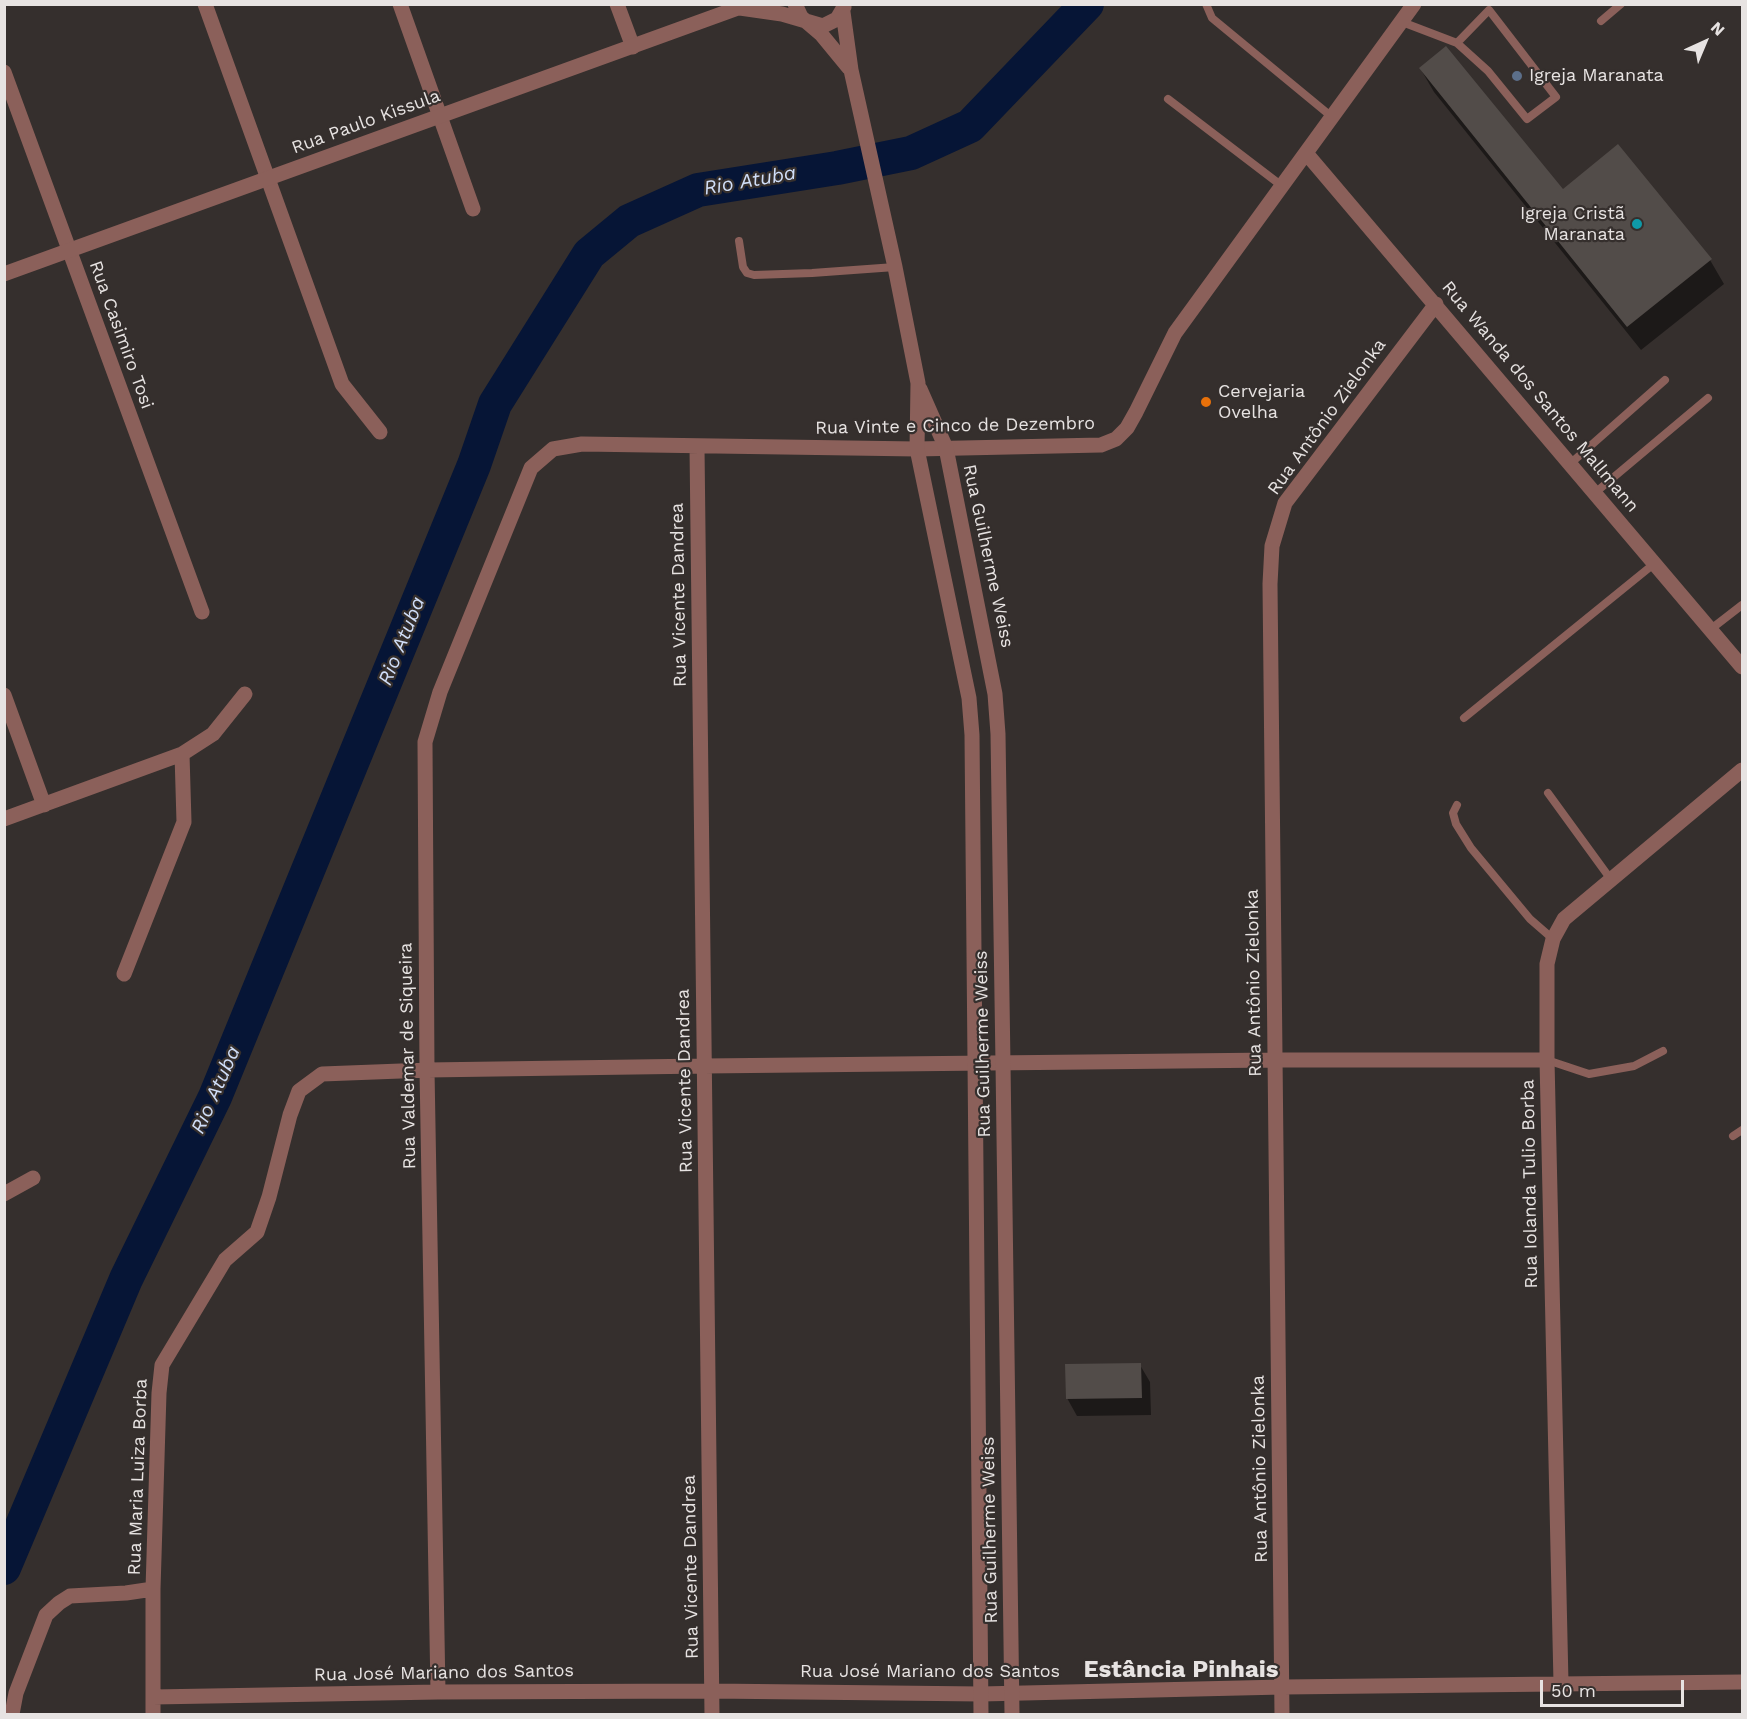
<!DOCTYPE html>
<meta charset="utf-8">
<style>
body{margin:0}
#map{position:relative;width:1747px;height:1719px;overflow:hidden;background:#352f2d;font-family:"Work Sans",sans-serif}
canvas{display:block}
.frame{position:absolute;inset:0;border:6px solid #e7e3e2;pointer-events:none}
.north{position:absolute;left:1675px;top:12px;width:60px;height:60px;-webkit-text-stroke:4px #352f2d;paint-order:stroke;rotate:44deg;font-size:16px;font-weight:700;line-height:24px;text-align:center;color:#e7e3e2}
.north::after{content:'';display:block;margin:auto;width:21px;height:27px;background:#e7e3e2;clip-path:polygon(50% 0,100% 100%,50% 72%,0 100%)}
.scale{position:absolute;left:1540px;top:1680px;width:144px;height:27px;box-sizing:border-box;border:3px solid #e7e3e2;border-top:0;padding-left:8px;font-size:18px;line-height:21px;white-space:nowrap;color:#e7e3e2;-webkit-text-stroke:4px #352f2d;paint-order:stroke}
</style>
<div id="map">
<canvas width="1747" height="1719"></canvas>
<div class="frame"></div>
<div class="north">N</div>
<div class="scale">50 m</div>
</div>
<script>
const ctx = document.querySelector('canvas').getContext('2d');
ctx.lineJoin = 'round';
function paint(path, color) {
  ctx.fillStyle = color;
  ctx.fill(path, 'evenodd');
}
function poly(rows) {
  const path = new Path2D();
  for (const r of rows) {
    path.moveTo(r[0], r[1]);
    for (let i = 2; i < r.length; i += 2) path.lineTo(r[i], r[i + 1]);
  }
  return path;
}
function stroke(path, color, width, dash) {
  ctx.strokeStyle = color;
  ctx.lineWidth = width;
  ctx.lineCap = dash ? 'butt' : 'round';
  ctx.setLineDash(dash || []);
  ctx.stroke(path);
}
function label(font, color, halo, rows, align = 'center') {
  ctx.font = font + ' "Work Sans",sans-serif';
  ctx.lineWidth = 4.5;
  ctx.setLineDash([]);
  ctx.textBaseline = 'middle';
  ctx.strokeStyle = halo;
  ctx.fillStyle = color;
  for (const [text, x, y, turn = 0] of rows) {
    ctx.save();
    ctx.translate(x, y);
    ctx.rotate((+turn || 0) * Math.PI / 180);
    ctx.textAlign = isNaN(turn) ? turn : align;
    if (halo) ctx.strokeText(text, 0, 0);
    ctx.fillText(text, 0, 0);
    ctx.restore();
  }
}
const shadow = poly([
 [1420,68,1563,191,1710,260,1724,284,1641,350,1434,92],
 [1140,1365,1150,1382,1151,1415,1077,1416,1067,1398]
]);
const river = poly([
 [4,1568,126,1279,215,1097,474,465,495,404,589,254,629,221,698,190,837,168,911,153,970,126,1087,4]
]);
const building = poly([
 [1446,46,1563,189,1618,144,1712,259,1627,327,1419,68],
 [1141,1363,1142,1398,1066,1399,1065,1364]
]);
const service = poly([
 [1206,4,1212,18,1332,117],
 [1601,21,1621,4],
 [1402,22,1457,43,1488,71,1527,119,1556,97,1489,10,1457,43],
 [1168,99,1282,186],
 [739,241,743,267,747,273,754,275,812,273,895,267],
 [1571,463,1665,380],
 [1596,492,1708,398],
 [1711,629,1742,605],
 [1464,718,1655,563],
 [1548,793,1612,881],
 [1457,805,1453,813,1456,824,1471,848,1530,919,1553,939],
 [1547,1060,1589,1074,1634,1066,1663,1051],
 [1733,1136,1742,1130]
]);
const minor = poly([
 [205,4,342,384,380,432],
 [400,4,473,209],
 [617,4,633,47],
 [4,72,202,612],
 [1306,153,1742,667],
 [697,447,712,1714],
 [4,695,44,805],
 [4,819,182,754,213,734,245,694],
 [124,974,184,822,182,754],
 [4,1194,33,1178],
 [1561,1683,1547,1060,1547,964,1553,939,1564,919,1742,770],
 [438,1692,427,1070,425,742,440,692,531,468,553,449,582,444,917,449,1101,445,1116,439,1127,428,1136,412,1175,333,1414,4],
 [153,1697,438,1692,712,1691,981,1694,1283,1687,1742,1682],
 [12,1714,16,1693,46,1615,59,1603,70,1596,126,1593,153,1589],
 [153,1714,153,1589,159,1393,162,1365,225,1260,257,1232,269,1197,290,1115,299,1091,322,1074,427,1070,704,1066,1275,1060,1547,1060],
 [1282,1714,1270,584,1272,546,1285,503,1436,304]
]);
const tertiary = poly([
 [795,4,801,17,821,34,849,68],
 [740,8,782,14,823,26,837,19,844,7],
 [843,12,851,70,895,267,918,383,917,449,969,698,972,735,981,1714],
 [4,274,749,4],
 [920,389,946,448,995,694,998,734,1003,1064,1012,1714]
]);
const markers = [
 [1517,76,6,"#5c6f8a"],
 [1637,224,6,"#0f9aa8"],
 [1206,402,6,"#e8710a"]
];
const poiNames = [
 ["Igreja Maranata",1529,76],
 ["Igreja Cristã",1625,214,"right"],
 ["Maranata",1625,235,"right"],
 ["Cervejaria",1218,392],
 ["Ovelha",1218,413]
];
const streetNames = [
 ["Rua Paulo Kissula",366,122,-20],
 ["Rua Casimiro Tosi",121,335,70],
 ["Rua Wanda dos Santos Mallmann",1540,397,50],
 ["Rua Antônio Zielonka",1327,417,-54],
 ["Rua Vinte e Cinco de Dezembro",955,426,-1],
 ["Rua Guilherme Weiss",988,556,78],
 ["Rua Vicente Dandrea",679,595,-91],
 ["Rua Antônio Zielonka",1254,983,-91],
 ["Rua Guilherme Weiss",983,1044,-91],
 ["Rua Valdemar de Siqueira",408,1056,-91],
 ["Rua Vicente Dandrea",685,1081,-91],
 ["Rua Iolanda Tulio Borba",1530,1184,-91],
 ["Rua Antônio Zielonka",1260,1469,-91],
 ["Rua Maria Luiza Borba",138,1477,-88],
 ["Rua Guilherme Weiss",990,1530,-91],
 ["Rua Vicente Dandrea",691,1567,-91],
 ["Rua José Mariano dos Santos",930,1672],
 ["Rua José Mariano dos Santos",444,1673,-1]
];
const waterNames = [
 ["Rio Atuba",750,181,-10],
 ["Rio Atuba",402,641,-68],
 ["Rio Atuba",216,1090,-66]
];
const districtNames = [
 ["Estância Pinhais",1181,1670]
];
paint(shadow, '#0007');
stroke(river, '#061536', 34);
paint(building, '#524c49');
stroke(service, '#8b605a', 8);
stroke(minor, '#8b605a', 15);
stroke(tertiary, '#8b605a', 15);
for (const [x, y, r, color] of markers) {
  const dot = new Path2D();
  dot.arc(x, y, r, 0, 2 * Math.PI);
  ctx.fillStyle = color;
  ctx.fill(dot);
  stroke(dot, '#352f2d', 2);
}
label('18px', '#e7e3e2', '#352f2d', poiNames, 'left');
label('18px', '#e7e3e2', '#352f2d', streetNames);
label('italic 20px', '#d0def8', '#352f2d', waterNames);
label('bold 24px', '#e7e3e2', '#352f2d', districtNames);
</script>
